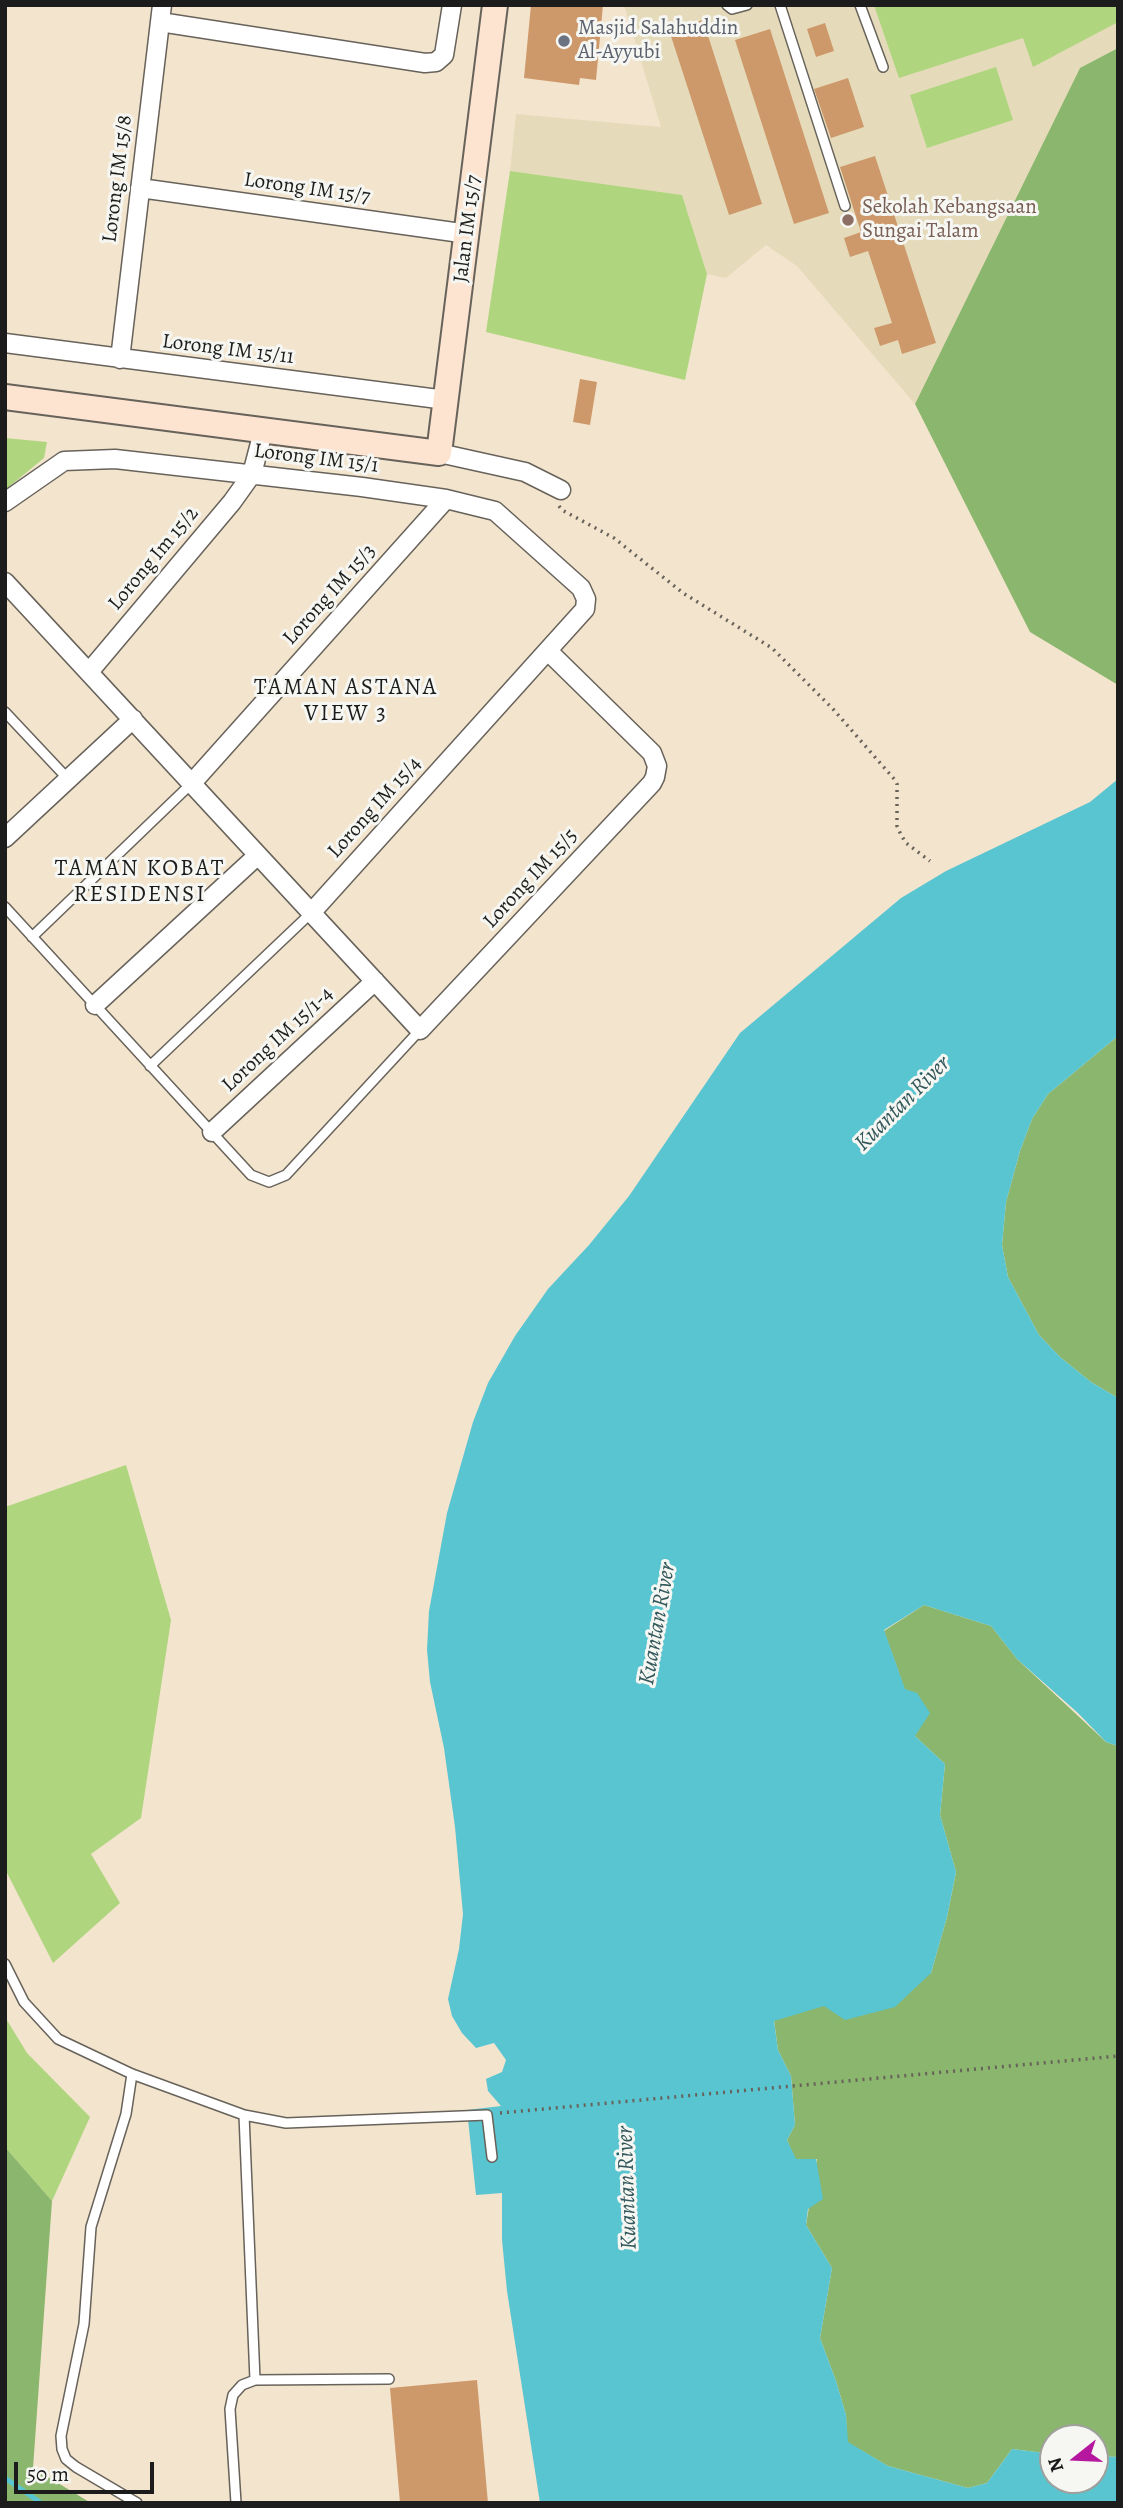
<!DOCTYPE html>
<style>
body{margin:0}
#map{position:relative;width:1123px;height:2508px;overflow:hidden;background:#f3e4ce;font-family:Alegreya,serif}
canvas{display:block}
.frame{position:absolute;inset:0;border:7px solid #1c1c1c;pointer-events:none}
.north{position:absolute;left:1039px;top:2424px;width:70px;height:70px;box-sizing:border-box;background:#f6f6f2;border:2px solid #9f9f9c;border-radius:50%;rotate:252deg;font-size:19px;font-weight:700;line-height:28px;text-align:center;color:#1c1c1c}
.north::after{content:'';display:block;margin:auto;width:24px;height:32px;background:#b5179e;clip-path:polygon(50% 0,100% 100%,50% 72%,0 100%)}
.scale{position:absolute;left:14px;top:2462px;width:140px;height:32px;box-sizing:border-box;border:4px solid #1c1c1c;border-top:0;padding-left:9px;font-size:21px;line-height:24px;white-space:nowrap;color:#1c1c1c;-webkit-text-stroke:5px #f6f6f2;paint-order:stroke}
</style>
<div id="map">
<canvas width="1123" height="2508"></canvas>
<div class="frame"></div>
<div class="north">N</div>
<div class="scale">50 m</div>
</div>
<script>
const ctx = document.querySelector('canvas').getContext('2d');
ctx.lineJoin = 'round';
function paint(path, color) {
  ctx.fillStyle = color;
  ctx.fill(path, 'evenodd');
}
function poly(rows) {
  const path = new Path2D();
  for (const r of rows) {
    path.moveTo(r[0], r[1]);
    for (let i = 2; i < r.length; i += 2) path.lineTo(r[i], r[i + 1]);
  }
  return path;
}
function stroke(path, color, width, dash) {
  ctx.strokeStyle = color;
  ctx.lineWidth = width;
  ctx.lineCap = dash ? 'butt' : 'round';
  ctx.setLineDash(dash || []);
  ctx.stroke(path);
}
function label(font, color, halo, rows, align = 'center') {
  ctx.font = font + ' Alegreya,serif';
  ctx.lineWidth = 6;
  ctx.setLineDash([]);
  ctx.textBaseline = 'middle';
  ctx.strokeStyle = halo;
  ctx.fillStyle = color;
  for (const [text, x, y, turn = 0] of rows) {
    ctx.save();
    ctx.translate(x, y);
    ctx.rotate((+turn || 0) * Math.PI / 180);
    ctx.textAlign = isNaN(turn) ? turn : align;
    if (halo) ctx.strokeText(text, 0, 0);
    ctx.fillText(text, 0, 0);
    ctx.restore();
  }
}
const built = poly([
 [624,5,1118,5,1118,48,1080,68,915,404,797,266,766,245,726,278,707,274,682,195,510,171,516,114,661,127]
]);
const green = poly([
 [874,5,1118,5,1118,22,1033,67,1023,38,899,78],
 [996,67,1013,120,927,148,910,95],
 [510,171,682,195,707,274,685,380,486,332],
 [5,438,47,442,44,458,5,490],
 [126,1465,171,1620,141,1818,91,1854,120,1903,53,1963,5,1869,5,1507],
 [5,2017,27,2053,90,2117,52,2201,5,2147]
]);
const forest = poly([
 [1118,48,1118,685,1030,632,915,404,1080,68],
 [1118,1036,1118,1398,1091,1382,1060,1357,1039,1335,1008,1277,1002,1245,1006,1202,1020,1151,1032,1119,1048,1094],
 [924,1605,991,1626,1017,1659,1106,1742,1118,1746,1118,2457,1095,2456,1095,2438,1053,2438,1053,2454,1012,2449,987,2483,968,2488,888,2466,847,2442,846,2415,836,2381,820,2338,832,2268,806,2225,817,2159,795,2159,787,2140,795,2125,791,2076,778,2050,774,2020,931,1973,947,1917,956,1872,940,1815,945,1764,915,1736,905,1690,884,1631],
 [5,2147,52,2201,33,2468,91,2503,5,2503]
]);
const water = poly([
 [1118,779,1118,1036,1048,1094,1032,1119,1020,1151,1006,1202,1002,1245,1008,1277,1039,1335,1060,1357,1091,1382,1118,1398,1118,1746,1106,1742,1078,1713,1017,1659,991,1626,924,1605,884,1630,905,1689,917,1693,930,1713,915,1736,945,1764,940,1815,956,1872,947,1917,931,1973,895,2007,845,2020,824,2006,774,2021,778,2050,791,2076,795,2125,787,2140,796,2159,816,2159,823,2199,808,2209,806,2225,832,2268,820,2338,836,2381,846,2415,848,2442,888,2466,968,2488,987,2483,1012,2449,1053,2454,1053,2480,1095,2480,1095,2456,1118,2457,1118,2503,540,2503,507,2291,502,2240,502,2193,476,2195,467,2110,501,2106,488,2091,486,2079,502,2072,506,2060,494,2043,476,2048,462,2033,452,2016,448,1999,459,1949,463,1914,455,1827,444,1748,430,1682,427,1650,429,1611,447,1513,473,1422,488,1383,515,1336,548,1289,589,1245,629,1196,740,1033,901,898,946,871,1090,802]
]);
const stream = poly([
 [5,2478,41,2503]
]);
const building = poly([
 [531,5,603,5,596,80,580,78,579,85,524,78],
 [703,20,762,204,729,215,669,30],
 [825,23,834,51,816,57,807,29],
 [770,29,829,213,794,224,735,40],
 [848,78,864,127,831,138,814,89],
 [875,156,936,343,902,354,898,340,880,346,874,328,892,323,868,251,850,257,844,238,861,232,840,167],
 [580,379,597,382,590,425,573,422],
 [477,2380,488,2503,400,2503,390,2388]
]);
const path = poly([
 [559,506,562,510,614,538,683,593,772,648,833,709,895,780,897,784,897,826,901,835,906,843,930,861],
 [500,2113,1118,2056]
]);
const lane = poly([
 [727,5,732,9,747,5],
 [780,5,845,206],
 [860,5,883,67],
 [5,712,68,779],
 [5,907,251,1175,269,1182,286,1175,420,1030],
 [32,937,192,783],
 [150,1066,311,913],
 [5,1964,24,2002,58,2039,132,2074,244,2115,286,2123,487,2115,492,2157],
 [132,2074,126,2114,91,2227,84,2324,61,2436,62,2449,66,2459,76,2467,137,2503],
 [244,2115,255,2380],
 [236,2503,230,2409,233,2395,242,2385,255,2380,389,2379]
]);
const street = poly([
 [160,22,425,63,436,62,444,55,452,5],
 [140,188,468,234],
 [5,343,446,400],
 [120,359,162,5],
 [439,453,525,472,561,490],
 [5,502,64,461,115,459,362,487,446,499,495,511,581,588,586,599,585,609,311,913],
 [5,582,420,1030,652,783,655,777,657,766,652,753,548,651],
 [89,672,232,502,252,474,264,428],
 [192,783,446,499],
 [5,838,133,719],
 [95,1005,258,855],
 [212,1132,375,981]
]);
const secondary = poly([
 [5,397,439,453,495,5]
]);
const markers = [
 [564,41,7,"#6b7280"],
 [848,220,7,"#8d6e63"]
];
const worshipNames = [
 ["Masjid Salahuddin",578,29],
 ["Al-Ayyubi",578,53]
];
const streetNames = [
 ["Lorong IM 15/8",118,179,-83],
 ["Lorong IM 15/7",307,189,8],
 ["Jalan IM 15/7",468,229,-83],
 ["Lorong IM 15/11",228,350,7],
 ["Lorong IM 15/1",316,459,7],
 ["Lorong Im 15/2",154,559,-50],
 ["Lorong IM 15/3",330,595,-48],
 ["Lorong IM 15/4",375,808,-48],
 ["Lorong IM 15/5",531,879,-47],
 ["Lorong IM 15/1-4",278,1040,-43]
];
const educationNames = [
 ["Sekolah Kebangsaan",862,208],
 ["Sungai Talam",862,232]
];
const neighbourhoodNames = [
 ["TAMAN ASTANA",346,688],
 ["VIEW 3",346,714],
 ["TAMAN KOBAT",140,869],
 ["RESIDENSI",140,895]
];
const waterNames = [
 ["Kuantan River",903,1104,-45],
 ["Kuantan River",658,1624,-80],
 ["Kuantan River",628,2188,-92]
];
paint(built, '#e5dbba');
paint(green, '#afd57e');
paint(forest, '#8bb66d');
paint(water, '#59c5d1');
stroke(stream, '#59c5d1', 5);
paint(building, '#ce996a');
stroke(lane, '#67625a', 12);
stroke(street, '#67625a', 21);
stroke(secondary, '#67625a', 28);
stroke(path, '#67625a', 3.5, [2, 5]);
stroke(lane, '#fff', 9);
stroke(street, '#fff', 18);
stroke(secondary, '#fde4d1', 24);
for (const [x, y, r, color] of markers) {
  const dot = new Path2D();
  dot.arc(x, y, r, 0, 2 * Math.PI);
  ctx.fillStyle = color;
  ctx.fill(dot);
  stroke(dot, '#f6f6f2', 2.5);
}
label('21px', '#5b616d', '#f6f6f2', worshipNames, 'left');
label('21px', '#1c1c1c', '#f6f6f2', streetNames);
label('21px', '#785e54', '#f6f6f2', educationNames, 'left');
ctx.letterSpacing = '2px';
label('23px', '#1c1c1c', '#f6f6f2', neighbourhoodNames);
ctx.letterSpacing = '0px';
label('italic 23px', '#31575b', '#f6f6f2', waterNames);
</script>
